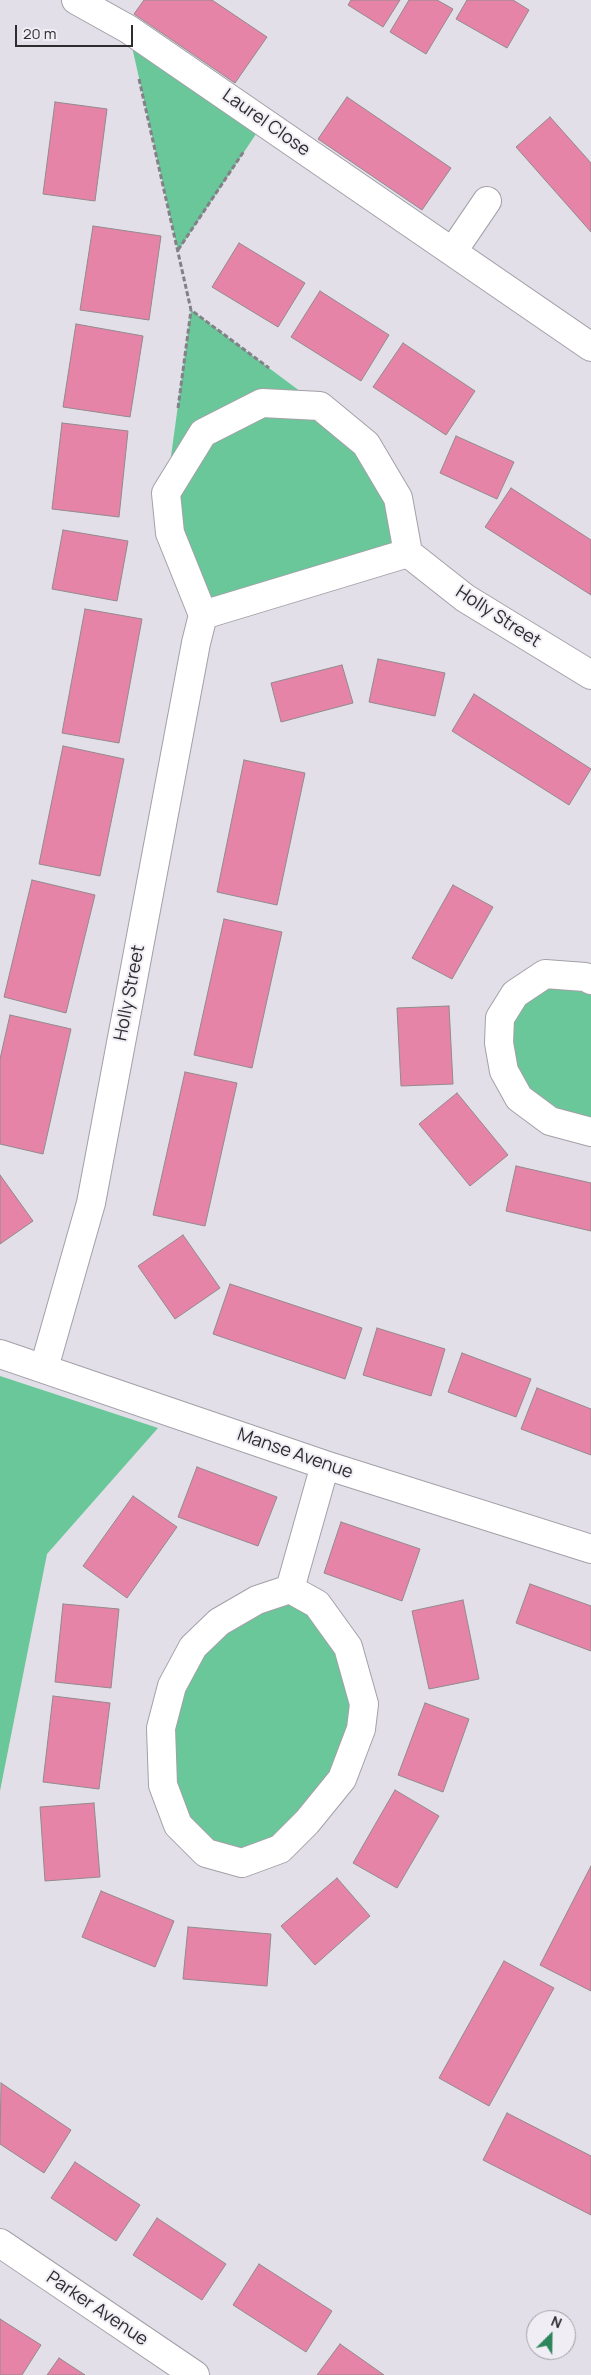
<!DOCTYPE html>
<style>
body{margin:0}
#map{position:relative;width:591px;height:2375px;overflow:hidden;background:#e2dfe8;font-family:Manrope,sans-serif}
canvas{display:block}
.north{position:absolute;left:526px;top:2310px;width:50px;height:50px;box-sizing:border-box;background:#f0edf5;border:1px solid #a2a0a6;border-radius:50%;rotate:23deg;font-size:14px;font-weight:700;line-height:20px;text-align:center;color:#2d2c2f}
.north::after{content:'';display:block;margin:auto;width:18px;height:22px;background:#2d865b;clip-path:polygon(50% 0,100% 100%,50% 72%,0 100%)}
.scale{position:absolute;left:15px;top:25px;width:118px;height:22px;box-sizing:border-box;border:2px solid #2d2c2f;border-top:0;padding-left:6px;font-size:15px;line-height:18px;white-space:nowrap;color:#2d2c2f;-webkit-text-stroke:4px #f0edf5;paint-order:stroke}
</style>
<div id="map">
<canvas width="591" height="2375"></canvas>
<div class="north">N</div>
<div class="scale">20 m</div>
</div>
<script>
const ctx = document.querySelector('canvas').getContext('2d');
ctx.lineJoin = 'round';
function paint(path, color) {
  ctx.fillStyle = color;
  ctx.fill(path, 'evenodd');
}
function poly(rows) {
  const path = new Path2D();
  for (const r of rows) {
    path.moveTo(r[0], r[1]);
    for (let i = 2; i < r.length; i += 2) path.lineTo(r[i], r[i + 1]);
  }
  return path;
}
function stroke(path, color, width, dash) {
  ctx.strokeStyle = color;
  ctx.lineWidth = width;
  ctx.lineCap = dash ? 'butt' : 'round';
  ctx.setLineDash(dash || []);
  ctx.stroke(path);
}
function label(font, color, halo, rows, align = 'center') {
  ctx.font = font + ' Manrope,sans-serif';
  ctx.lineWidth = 4;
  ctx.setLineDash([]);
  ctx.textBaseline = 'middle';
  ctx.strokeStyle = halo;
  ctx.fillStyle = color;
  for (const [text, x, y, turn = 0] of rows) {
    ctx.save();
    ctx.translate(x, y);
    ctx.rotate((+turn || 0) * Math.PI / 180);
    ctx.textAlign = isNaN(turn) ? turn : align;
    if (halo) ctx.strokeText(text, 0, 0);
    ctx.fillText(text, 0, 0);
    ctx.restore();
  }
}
const green = poly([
 [128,29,264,122,178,251],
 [191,310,320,406,366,444,408,553,203,615,166,493],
 [591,980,591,1132,550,1121,504,1071,515,994],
 [0,1376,158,1428,47,1554,0,1791],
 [257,1600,317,1604,364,1704,342,1779,242,1863,178,1825,172,1686]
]);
const building = poly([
 [144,0,212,0,267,37,235,83,134,14,144,0],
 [351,0,400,0,383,27,348,5,351,0],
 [409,0,437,0,453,9,426,54,390,32,409,0],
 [467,0,513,0,529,10,507,48,456,19,467,0],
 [347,97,451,168,422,210,318,139,347,97],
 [55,102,107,109,95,201,43,194,55,102],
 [550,117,591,163,591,232,516,147,550,117],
 [93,226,161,236,149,320,80,310,93,226],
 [239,243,305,283,278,327,212,287,239,243],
 [320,291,389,335,361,381,291,337,320,291],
 [76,324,143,336,130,417,63,407,76,324],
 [403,343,475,391,446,435,373,387,403,343],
 [62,423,128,431,119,517,52,509,62,423],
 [456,436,514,462,497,499,440,473,456,436],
 [511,488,591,540,591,595,485,527,511,488],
 [63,530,128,541,117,601,52,589,63,530],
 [85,609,142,619,119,743,62,733,85,609],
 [378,659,445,673,435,716,369,702,378,659],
 [342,665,353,703,281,722,271,683,342,665],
 [474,694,591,769,569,805,452,731,474,694],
 [63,746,124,759,100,876,39,864,63,746],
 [244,760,305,773,277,905,217,892,244,760],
 [32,880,95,895,66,1013,4,997,32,880],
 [453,885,493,907,452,979,412,958,453,885],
 [224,919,282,932,252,1068,194,1055,224,919],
 [449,1006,453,1084,401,1086,397,1008,449,1006],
 [10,1015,71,1029,43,1154,0,1144,0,1059,10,1015],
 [185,1072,237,1083,205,1226,153,1215,185,1072],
 [457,1093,508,1155,470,1186,419,1124,457,1093],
 [516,1166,591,1183,591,1231,506,1211,516,1166],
 [0,1175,33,1221,0,1244,0,1175],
 [183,1235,220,1288,175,1319,138,1266,183,1235],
 [230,1284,362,1328,345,1379,213,1334,230,1284],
 [377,1328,445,1349,431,1396,363,1375,377,1328],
 [462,1353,531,1379,516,1417,448,1392,462,1353],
 [537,1388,591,1409,591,1455,521,1429,537,1388],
 [197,1467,277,1497,258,1546,178,1517,197,1467],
 [133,1496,177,1527,127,1598,83,1566,133,1496],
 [341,1522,420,1549,402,1601,324,1573,341,1522],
 [530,1584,591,1606,591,1651,516,1623,530,1584],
 [463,1600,479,1679,429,1689,412,1611,463,1600],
 [63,1604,119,1609,111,1688,55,1682,63,1604],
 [53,1696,110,1703,99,1789,43,1782,53,1696],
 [425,1703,469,1719,443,1792,398,1775,425,1703],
 [395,1790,439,1816,397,1888,353,1863,395,1790],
 [94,1803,100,1877,45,1881,40,1807,94,1803],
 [591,1866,591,1991,540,1965,591,1866],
 [337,1878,370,1916,315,1965,281,1926,337,1878],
 [101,1891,174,1921,155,1967,82,1937,101,1891],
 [188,1927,271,1934,267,1986,183,1979,188,1927],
 [504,1961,554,1988,489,2106,439,2078,504,1961],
 [1,2083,71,2130,44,2173,0,2144,1,2083],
 [507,2113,591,2156,591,2215,483,2160,507,2113],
 [75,2162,140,2205,116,2241,51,2198,75,2162],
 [157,2218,226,2264,202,2300,133,2255,157,2218],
 [259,2264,332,2311,306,2352,233,2305,259,2264],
 [0,2319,41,2345,22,2375,0,2375,0,2319],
 [340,2344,384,2375,317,2375,340,2344],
 [59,2358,85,2375,47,2375,59,2358]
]);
const path = poly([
 [139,79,191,310,269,368],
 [178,250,244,151],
 [178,408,191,310]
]);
const street = poly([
 [76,0,128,29,591,347],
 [453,251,487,201],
 [203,615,170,533,166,493,203,433,262,403,320,406,366,444,398,498,408,553],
 [591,980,585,977,545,974,515,994,500,1018,499,1043,504,1071,519,1098,550,1121,591,1132],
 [0,1354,325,1465,591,1549],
 [44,1368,91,1203,196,643,203,615,408,553,465,598,591,675],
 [290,1589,257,1600,219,1622,193,1647,172,1686,161,1728,163,1785,178,1825,206,1853,242,1863,280,1849,307,1822,342,1779,361,1729,364,1704,348,1647,317,1604,290,1589,325,1465],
 [0,2243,195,2375]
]);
const streetNames = [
 ["Laurel Close",266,123,35],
 ["Holly Street",498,617,33],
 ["Holly Street",130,993,-79],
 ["Manse Avenue",295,1454,19],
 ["Parker Avenue",97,2309,34]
];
paint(green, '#6ac799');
paint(building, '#e684a8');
stroke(building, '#93898c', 1);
stroke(street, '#a3a0a8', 30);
stroke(path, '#838187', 3, [5, 2.5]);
stroke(street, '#fff', 28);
label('18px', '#2d2c2f', '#f0edf5', streetNames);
</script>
